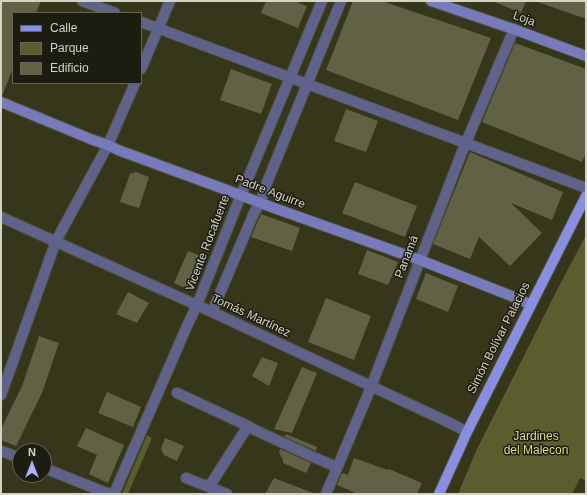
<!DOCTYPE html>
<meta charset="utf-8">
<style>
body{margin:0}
#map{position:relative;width:587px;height:495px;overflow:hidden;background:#35361a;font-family:Helvetica,sans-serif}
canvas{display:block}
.frame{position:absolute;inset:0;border:2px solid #d3d4c3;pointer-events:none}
.legend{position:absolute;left:12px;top:12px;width:130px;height:72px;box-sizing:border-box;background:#1c1c10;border:1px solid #656658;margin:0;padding:5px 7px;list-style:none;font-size:12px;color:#d3d4c3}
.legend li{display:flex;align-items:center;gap:8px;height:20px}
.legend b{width:20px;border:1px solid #656658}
.north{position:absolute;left:12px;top:443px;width:40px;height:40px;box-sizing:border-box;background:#1c1c10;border:1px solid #656658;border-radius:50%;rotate:0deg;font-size:11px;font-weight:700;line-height:16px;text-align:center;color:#d3d4c3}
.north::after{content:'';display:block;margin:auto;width:14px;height:18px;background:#aab0fb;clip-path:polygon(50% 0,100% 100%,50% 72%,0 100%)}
</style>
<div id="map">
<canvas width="587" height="495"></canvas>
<div class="frame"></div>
<ul class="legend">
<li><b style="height:5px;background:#898ee0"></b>Calle</li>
<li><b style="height:11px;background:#5c5d2e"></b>Parque</li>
<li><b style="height:11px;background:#616245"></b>Edificio</li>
</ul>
<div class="north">N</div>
</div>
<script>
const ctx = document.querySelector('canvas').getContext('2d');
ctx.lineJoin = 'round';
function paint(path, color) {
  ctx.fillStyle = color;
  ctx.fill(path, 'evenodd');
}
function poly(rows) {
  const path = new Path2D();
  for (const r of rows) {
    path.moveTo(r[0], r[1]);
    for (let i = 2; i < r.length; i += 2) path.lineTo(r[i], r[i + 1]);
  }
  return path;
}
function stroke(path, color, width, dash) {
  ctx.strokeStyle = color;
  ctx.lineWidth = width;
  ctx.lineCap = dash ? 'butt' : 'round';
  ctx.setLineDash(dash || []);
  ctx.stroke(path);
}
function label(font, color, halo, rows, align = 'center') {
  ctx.font = font + ' Helvetica,sans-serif';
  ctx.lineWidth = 3;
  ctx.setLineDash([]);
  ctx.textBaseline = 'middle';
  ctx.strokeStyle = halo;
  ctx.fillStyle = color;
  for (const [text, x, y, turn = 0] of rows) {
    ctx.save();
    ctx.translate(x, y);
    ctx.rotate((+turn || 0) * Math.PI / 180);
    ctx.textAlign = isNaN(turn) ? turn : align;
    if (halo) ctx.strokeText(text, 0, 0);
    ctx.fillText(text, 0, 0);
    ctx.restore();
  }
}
const green = poly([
 [586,235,586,481,580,478,572,494,458,494,476,451,557,290],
 [147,435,152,438,128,494,122,494]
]);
const building = poly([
 [1,1,41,1,36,13,13,13,13,68,2,96],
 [266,1,294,1,307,6,298,28,261,13],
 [353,1,382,1,491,38,458,120,326,70],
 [492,1,526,1,521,13],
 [538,1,586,1,586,18,580,17,538,2],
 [515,43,586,69,586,153,582,162,482,122],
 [231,69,272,84,261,114,220,100],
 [346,109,378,121,366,152,334,141],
 [470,152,563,192,552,220,511,203,542,233,510,266,479,237,470,259,433,244],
 [136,172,149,177,139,208,120,202,130,174],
 [355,182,417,206,405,237,342,213],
 [261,214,300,228,292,251,251,237],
 [367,250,398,262,388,285,358,274],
 [188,251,203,257,189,290,174,283],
 [426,273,458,286,448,312,416,299],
 [128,292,149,303,137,323,116,314],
 [326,298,371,316,354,360,308,342],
 [39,336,59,343,42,393,16,446,1,440,1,429,22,386],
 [262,357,278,363,269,386,252,376],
 [302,367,317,373,292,433,274,429],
 [107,392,141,407,133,427,98,413],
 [86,428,124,445,108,483,89,474,97,455,77,446],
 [286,434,317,447,316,451,285,437],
 [165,438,184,446,177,461,164,455,161,449],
 [280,449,311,463,306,473,283,463,283,460,279,452],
 [354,458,388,470,389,469,422,483,417,494,358,494,337,485,342,473,348,475],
 [274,478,313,493,313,494,265,494]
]);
const street = poly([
 [82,1,115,13],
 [141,22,586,188],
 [141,69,170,1],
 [1,217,212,312,448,422,467,432],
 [212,312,254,213,260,203,266,185,341,1],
 [177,393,248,426,255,430,311,456,337,467],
 [1,395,56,241,108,145,135,83],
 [1,451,20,458],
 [44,468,109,494],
 [186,478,227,494],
 [209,487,248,426],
 [114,494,187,326,197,305,241,195,322,1],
 [326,494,369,392,462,152,514,29]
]);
const secondary = poly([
 [431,1,516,30,586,56],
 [1,102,93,140,108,145,118,150,224,189,274,208,420,260,519,299,531,305]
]);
const primary = poly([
 [439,494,467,432,586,196]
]);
const streetNames = [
 ["Loja",524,19,19],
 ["Padre Aguirre",270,192,21],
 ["Vicente Rocafuerte",208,243,-69],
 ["Panamá",407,257,-69],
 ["Tomás Martínez",251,316,25],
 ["Simón Bolívar Palacios",499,338,-63]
];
const parkNames = [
 ["Jardines",536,437],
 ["del Malecon",536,451]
];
paint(green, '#5c5d2e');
paint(building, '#616245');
stroke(street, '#515238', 12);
stroke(secondary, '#515238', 12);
stroke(primary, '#515238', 12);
stroke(street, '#5f628b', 10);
stroke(secondary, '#777bbb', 10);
stroke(primary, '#898ee0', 10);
label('12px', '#d3d4c3', '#1c1c10', streetNames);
label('12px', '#dcde84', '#1c1c10', parkNames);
</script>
